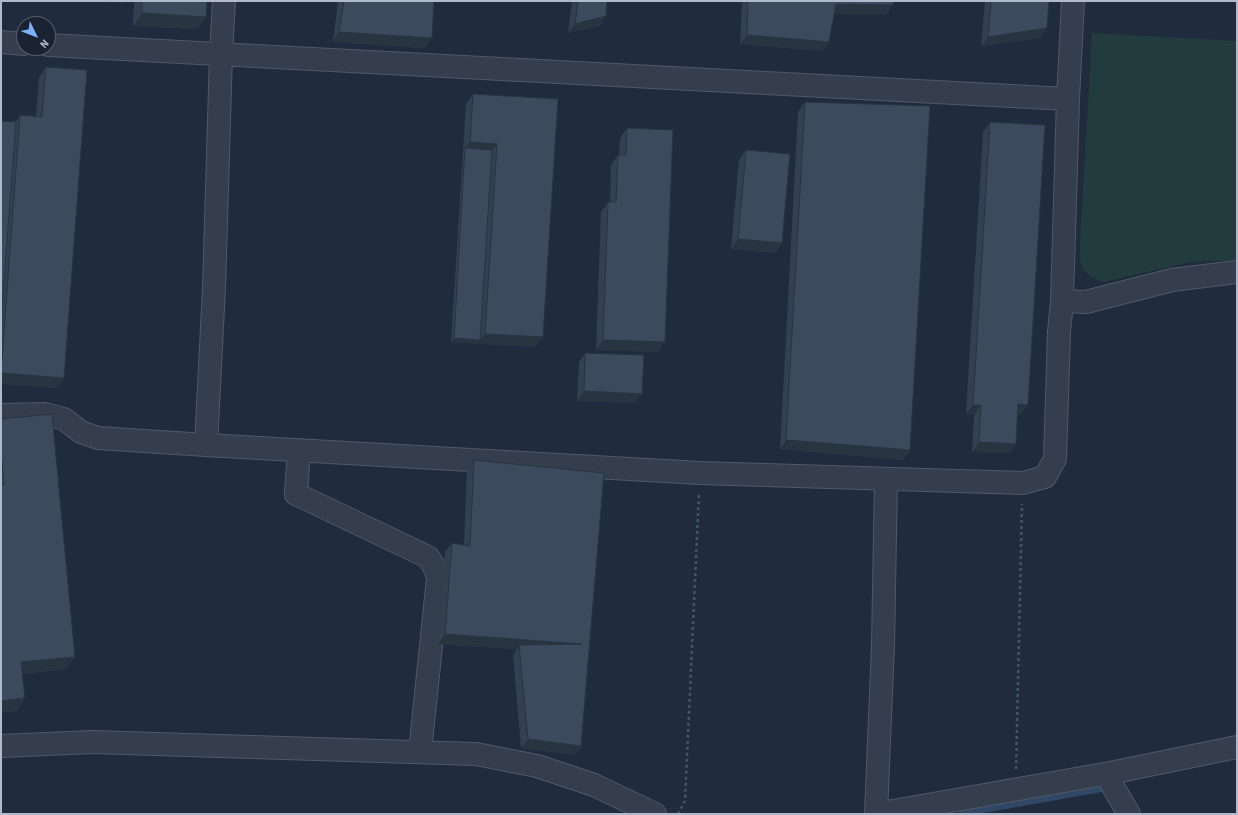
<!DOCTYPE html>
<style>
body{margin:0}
#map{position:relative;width:1238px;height:815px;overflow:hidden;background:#202c3d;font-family:"Source Sans 3",sans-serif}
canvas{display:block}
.frame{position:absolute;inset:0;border:2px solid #afb9c9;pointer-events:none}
.north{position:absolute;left:16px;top:16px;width:40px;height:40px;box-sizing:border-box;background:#192331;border:1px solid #555f6e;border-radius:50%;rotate:133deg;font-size:11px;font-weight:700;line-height:16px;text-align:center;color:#afb9c9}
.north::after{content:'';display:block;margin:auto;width:14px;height:18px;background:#7db1ff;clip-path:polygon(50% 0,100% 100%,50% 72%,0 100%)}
</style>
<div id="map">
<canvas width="1238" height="815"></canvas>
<div class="frame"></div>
<div class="north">N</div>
</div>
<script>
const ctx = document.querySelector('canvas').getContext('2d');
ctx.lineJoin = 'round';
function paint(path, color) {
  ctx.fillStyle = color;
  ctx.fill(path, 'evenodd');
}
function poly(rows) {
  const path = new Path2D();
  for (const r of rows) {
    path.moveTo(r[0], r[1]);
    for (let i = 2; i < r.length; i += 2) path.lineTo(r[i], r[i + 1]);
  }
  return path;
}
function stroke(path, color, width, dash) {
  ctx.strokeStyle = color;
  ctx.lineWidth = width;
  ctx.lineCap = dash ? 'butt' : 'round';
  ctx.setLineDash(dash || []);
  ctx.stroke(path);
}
const green = poly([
 [1092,33,1237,41,1237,260,1191,262,1104,282,1097,280,1090,276,1082,268,1080,259,1080,243]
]);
const stream = poly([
 [961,814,1101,789]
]);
const path = poly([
 [1016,769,1022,504],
 [678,814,685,801,699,493]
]);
const minor = poly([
 [1,42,24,44],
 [48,45,1068,99],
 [1062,301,1086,302,1172,280,1237,272],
 [1,415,45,414,64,419,81,432,98,438,206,445,700,473,1023,483,1045,477,1055,459,1059,332,1062,301,1068,99,1073,1],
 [206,445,214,288,221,54,224,1],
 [299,450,296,494,428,557,435,568,438,578,420,752],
 [1,746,92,742,476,754,537,766,594,785,655,814],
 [1110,773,1112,785,1129,814],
 [876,814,1110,773,1237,747],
 [876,814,883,645,886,479]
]);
const wall = poly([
 [134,1,207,1,206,17,197,29,133,26],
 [338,1,434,1,425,48,333,42],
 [572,1,607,1,606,16,600,26,568,33],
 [742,1,893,1,886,15,834,14,829,42,822,51,740,44],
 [985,1,1049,1,1047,28,1040,38,981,46],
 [46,67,64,378,57,388,1,384,1,121,16,122,20,115,36,116,39,77],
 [473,94,558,99,536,347,451,342,466,104],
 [805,102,910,450,903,460,780,449,798,112],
 [990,122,1021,415,1017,414,1016,444,1009,453,972,452,974,415,966,414,983,132],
 [627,128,658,352,596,350,601,212,608,202,610,202,611,165,618,155,619,155,620,138],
 [746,150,776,253,731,249,739,160],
 [585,353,635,403,577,401,579,362],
 [1,419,66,669,22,674,25,698,16,711,1,712],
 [474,460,581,746,575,755,521,748,513,655,517,649,438,644,445,552,452,543,464,545,467,470]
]);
const shadedWall = poly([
 [83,1,126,1,124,3],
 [836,4,893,5,886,15,829,14],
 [142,13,206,17,197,29,133,26],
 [606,16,600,26,568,33,575,24],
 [1047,28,1040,38,981,46,988,37],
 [339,32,432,38,425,48,333,42],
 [747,35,829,42,822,51,740,44],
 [470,142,497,144,490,153,465,148],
 [738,239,782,243,776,253,731,249],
 [485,334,543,337,536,347,451,342,454,338,480,340],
 [603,340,665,342,658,352,596,350],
 [1,373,64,378,57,388,1,384],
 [584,391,642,394,635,403,577,401],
 [1018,404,1028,405,1021,415,1011,414],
 [973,405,981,405,974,415,966,414],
 [786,440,910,450,903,460,780,449],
 [979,442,1016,444,1009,453,972,452],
 [445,634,582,644,519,645,517,649,438,644],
 [75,657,66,669,13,675,21,662],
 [25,698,16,711,1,712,1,701],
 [528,739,581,746,575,755,521,748]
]);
const building = poly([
 [142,1,207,1,206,17,142,13,142,1],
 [344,1,434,1,432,38,339,32,344,1],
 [578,1,607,1,606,16,575,24,578,1],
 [748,1,893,1,893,5,836,4,829,42,747,35,748,1],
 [991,1,1049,1,1047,28,988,37,991,1],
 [46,67,87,70,64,378,1,373,20,115,42,117,46,67],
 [473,94,558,99,543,337,485,334,497,144,470,142,473,94],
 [805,102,930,106,910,450,786,440,805,102],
 [1,121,16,122,1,320,1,121],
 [990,122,1045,125,1028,405,1018,404,1016,444,979,442,981,405,973,405,990,122],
 [627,128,673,130,665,342,603,340,608,202,616,202,618,155,626,155,627,128],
 [465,148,492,150,480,340,454,338,465,148],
 [746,150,790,154,782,243,738,239,746,150],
 [585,353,644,355,642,394,584,391,585,353],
 [52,414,75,657,21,662,25,698,1,701,1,486,4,485,1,451,1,419,52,414],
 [474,460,604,473,581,746,528,739,519,645,582,644,445,634,452,543,470,546,474,460]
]);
paint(green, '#223b3e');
stroke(stream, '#314766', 6);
stroke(minor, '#4f5968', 24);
stroke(path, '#3f585b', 2.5, [3, 3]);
stroke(minor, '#343e4d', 22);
paint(wall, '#334050');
paint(shadedWall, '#293441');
paint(building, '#3b4a5d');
stroke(building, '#293441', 1);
</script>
